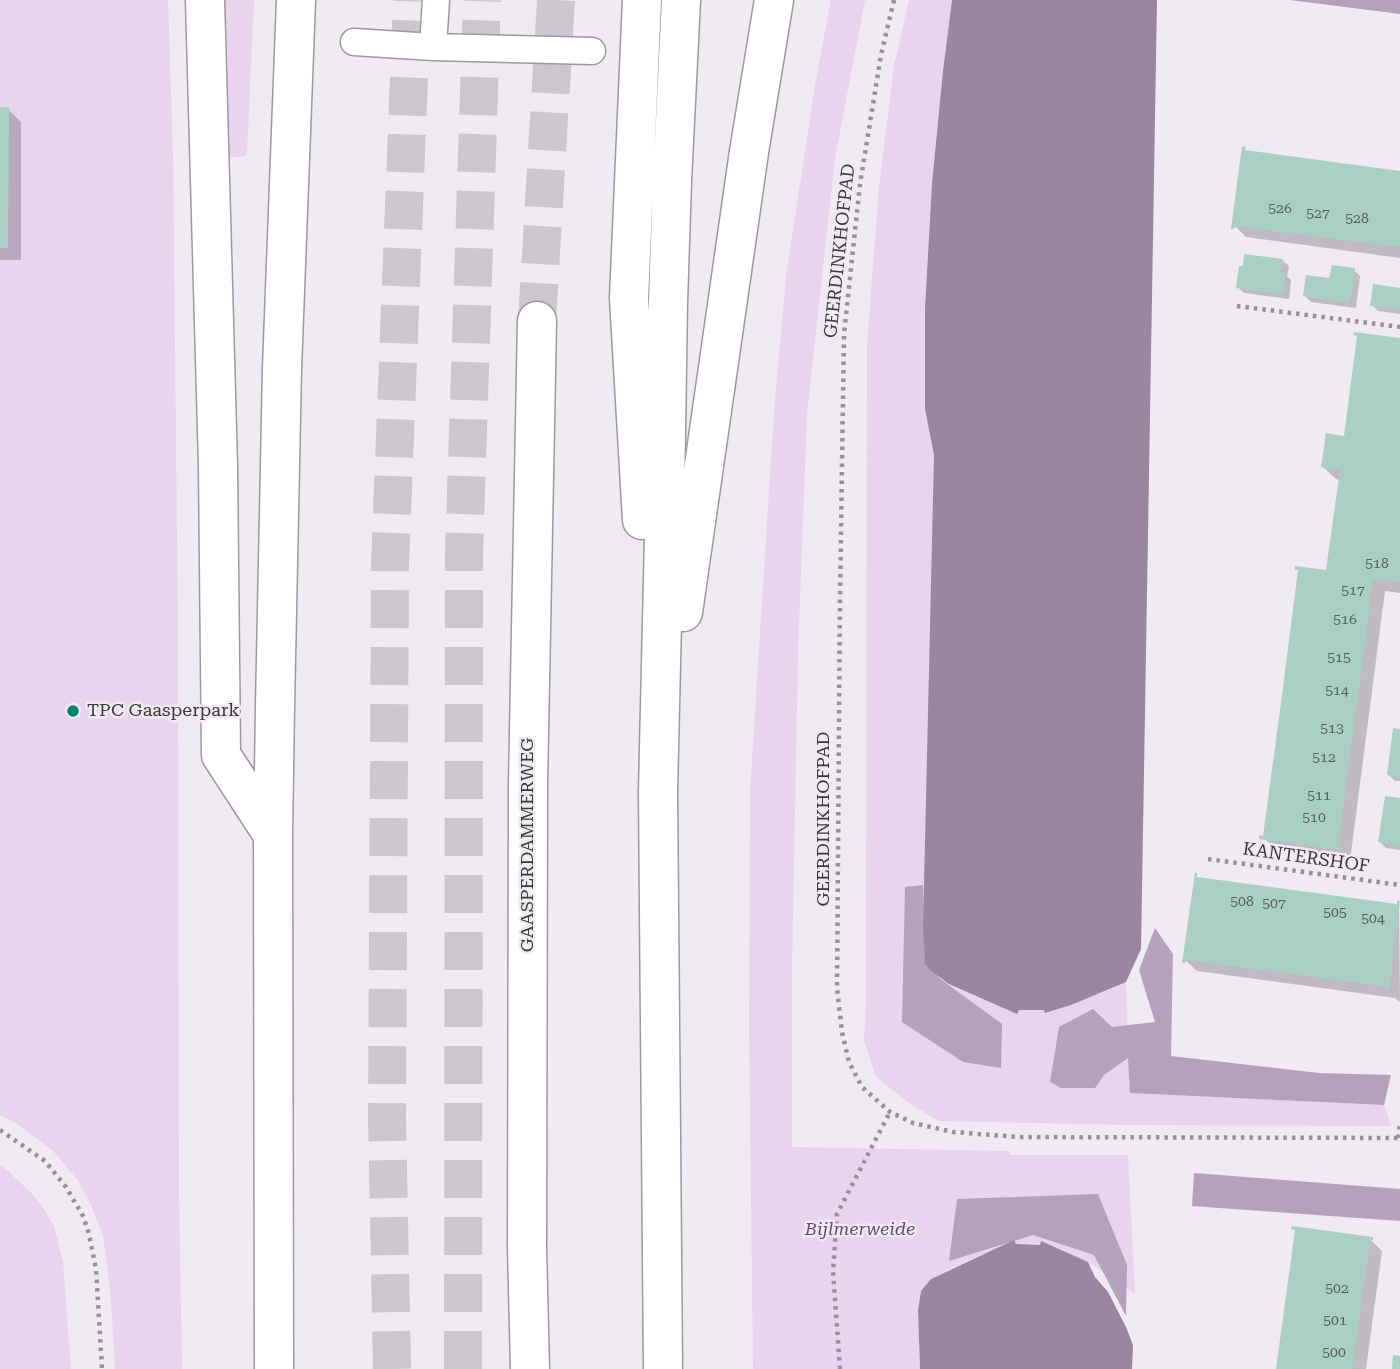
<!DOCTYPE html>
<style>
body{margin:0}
canvas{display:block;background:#f0eaf2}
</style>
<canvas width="1400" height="1369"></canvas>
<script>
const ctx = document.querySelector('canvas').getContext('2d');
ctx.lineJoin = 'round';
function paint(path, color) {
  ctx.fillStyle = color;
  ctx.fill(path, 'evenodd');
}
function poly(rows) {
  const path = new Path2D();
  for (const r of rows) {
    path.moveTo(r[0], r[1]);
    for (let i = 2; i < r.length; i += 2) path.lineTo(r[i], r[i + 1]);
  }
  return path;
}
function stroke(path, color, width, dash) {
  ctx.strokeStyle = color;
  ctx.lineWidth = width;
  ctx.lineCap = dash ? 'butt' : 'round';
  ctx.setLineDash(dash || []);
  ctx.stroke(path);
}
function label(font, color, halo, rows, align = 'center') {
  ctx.font = font + ' "Roboto Serif",serif';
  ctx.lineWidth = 5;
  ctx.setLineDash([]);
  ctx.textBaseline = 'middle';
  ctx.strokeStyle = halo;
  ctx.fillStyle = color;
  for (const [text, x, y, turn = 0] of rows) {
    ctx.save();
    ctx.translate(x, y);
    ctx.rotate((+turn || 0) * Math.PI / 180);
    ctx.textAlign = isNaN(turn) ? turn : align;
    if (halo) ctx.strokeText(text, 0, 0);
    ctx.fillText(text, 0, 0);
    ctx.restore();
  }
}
const green = poly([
 [0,0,168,0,173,155,178,630,179,1196,182,1369,115,1369,111,1300,105,1249,103,1235,91,1205,77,1179,53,1151,17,1124,0,1115],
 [222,0,254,0,247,153,247,155,243,157,230,157,228,154],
 [831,0,865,0,835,158,807,414,798,652,792,969,792,1147,1009,1151,1010,1155,1128,1155,1135,1294,1088,1262,1042,1242,1040,1245,1015,1244,1015,1240,951,1268,931,1279,921,1291,918,1310,920,1369,753,1369,749,1028,750,791,774,412,786,276,815,85],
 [909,0,952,0,943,71,932,183,925,308,925,409,934,455,939,978,1017,1013,1018,1010,1044,1010,1046,1013,1071,1005,1126,982,1130,1093,1384,1105,1391,1126,1129,1125,939,1121,912,1105,876,1077,864,1041,866,1000,867,346,879,186,894,66],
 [0,1165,7,1170,31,1193,40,1203,54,1226,63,1262,71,1369,0,1369]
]);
const forest = poly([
 [1290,0,1400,0,1400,14],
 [923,885,925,964,943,981,1002,1024,1001,1068,963,1062,902,1022,905,887],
 [1155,928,1173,954,1171,1056,1319,1073,1391,1075,1384,1105,1130,1093,1128,1058,1104,1075,1095,1088,1061,1088,1050,1082,1059,1027,1093,1009,1112,1027,1155,1022,1139,970],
 [1194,1173,1400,1189,1400,1221,1192,1206],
 [1098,1194,1127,1265,1126,1316,1094,1255,1033,1235,949,1261,957,1199]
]);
const water = poly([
 [952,0,1157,0,1141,949,1126,982,1071,1005,1045,1013,1044,1010,1019,1010,1017,1014,949,984,931,971,925,964,923,927,934,455,925,409,925,308,932,183,943,71],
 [1014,1240,1016,1244,1040,1245,1041,1241,1088,1262,1095,1277,1108,1292,1126,1327,1133,1345,1132,1369,920,1369,918,1310,921,1291,931,1279]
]);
const shadow = poly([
 [0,109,8,109,21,122,21,260,0,260],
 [1400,173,1400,258,1246,237,1233,224],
 [1282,260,1289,266,1287,276,1291,280,1289,299,1244,293,1238,287],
 [1354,270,1360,276,1356,308,1311,302,1305,296,1331,280],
 [1400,289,1400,314,1378,311,1372,305],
 [1400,340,1400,593,1385,591,1350,861,1278,852,1265,839,1328,572,1340,480,1336,479,1323,467,1346,438],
 [1400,731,1400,781,1395,781,1389,775],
 [1400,800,1400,850,1386,848,1380,842],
 [1399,906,1400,1002,1395,998,1197,971,1184,959],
 [1369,1238,1382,1251,1366,1369,1278,1369]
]);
const building = poly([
 [0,107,9,107,8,248,0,248],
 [1242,146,1246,147,1245,150,1400,171,1400,247,1235,226,1234,229,1231,229],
 [1244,254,1283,259,1281,272,1286,272,1283,294,1236,288,1239,266,1243,266],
 [1332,265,1355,268,1350,303,1303,296,1306,275,1329,278],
 [1373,284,1400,288,1400,309,1370,306],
 [1354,332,1400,338,1400,582,1373,579,1338,846,1342,847,1341,850,1259,839,1259,835,1263,836,1281,703,1298,570,1295,570,1295,566,1326,570,1340,470,1321,467,1326,433,1344,436,1357,336,1353,335],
 [1393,728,1400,729,1400,777,1387,775],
 [1385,796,1400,798,1400,846,1378,842],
 [1195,873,1197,873,1197,877,1397,904,1397,900,1400,901,1389,990,1385,990,1385,986,1353,982,1186,960,1185,963,1182,963],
 [1292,1226,1373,1237,1373,1240,1370,1240,1352,1369,1276,1369,1295,1230,1291,1229],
 [1393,1355,1400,1356,1400,1369,1392,1369]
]);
const motorwayTunnel = poly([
 [537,321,556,0],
 [392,1369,387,1116,390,565,412,0],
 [463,1369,464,554,482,0]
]);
const path = poly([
 [894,0,881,55,860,184,844,334,840,596,837,988,842,1032,849,1062,862,1087,890,1112,913,1123,953,1132,1018,1137,1400,1138],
 [1237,306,1400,327],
 [1208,859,1400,885],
 [0,1130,45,1161,66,1187,83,1216,89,1234,96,1269,102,1369],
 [1398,1138,1400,1123],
 [840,1369,833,1271,837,1214,890,1112]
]);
const service = poly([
 [354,42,433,47,592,51],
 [433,47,436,0]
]);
const motorway = poly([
 [205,0,218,466,221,755,273,835],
 [642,0,629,298,642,520],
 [683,612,749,152,774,0],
 [274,1369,273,835,275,707,282,369,296,0],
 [530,1369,527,1248,528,784,537,321],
 [663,1369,658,791,665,495,668,302,672,181,681,0]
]);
const markers = [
 [73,711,7,"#008569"]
];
const numberNames = [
 ["526",1280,209],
 ["527",1318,214],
 ["528",1357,219],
 ["518",1377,564],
 ["517",1353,591],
 ["516",1345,620],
 ["515",1339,658],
 ["514",1337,691],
 ["513",1332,729],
 ["512",1324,758],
 ["511",1319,796],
 ["510",1314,818],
 ["508",1242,902],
 ["507",1274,904],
 ["505",1335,913],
 ["504",1373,919],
 ["502",1337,1289],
 ["501",1335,1321],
 ["500",1334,1353]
];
const streetNames = [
 ["GEERDINKHOFPAD",840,251,-84],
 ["GEERDINKHOFPAD",824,819,-90],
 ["GAASPERDAMMERWEG",528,845,-90],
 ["KANTERSHOF",1306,858,8]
];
const poiNames = [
 ["TPC Gaasperpark",87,711]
];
const parkNames = [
 ["Bijlmerweide",860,1230]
];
paint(green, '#e9d3ef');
paint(forest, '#b6a1bc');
paint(water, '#9a86a0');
paint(shadow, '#0003');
paint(building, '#a9d0c2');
stroke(motorwayTunnel, '#ccc6cd', 38, [38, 19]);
stroke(service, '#9e99a0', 29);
stroke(motorway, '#9e99a0', 41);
stroke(path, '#969297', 4.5, [3.5, 5]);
stroke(service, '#fff', 26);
stroke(motorway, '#fff', 38);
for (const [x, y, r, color] of markers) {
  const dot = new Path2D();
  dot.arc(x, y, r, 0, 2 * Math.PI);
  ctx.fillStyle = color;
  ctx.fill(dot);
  stroke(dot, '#f0eaf2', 2.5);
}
label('14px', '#565e5d', null, numberNames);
label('18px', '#3a383b', '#f0eaf2', streetNames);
label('18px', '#3a383b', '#f0eaf2', poiNames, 'left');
label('italic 18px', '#694973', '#f0eaf2', parkNames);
</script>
